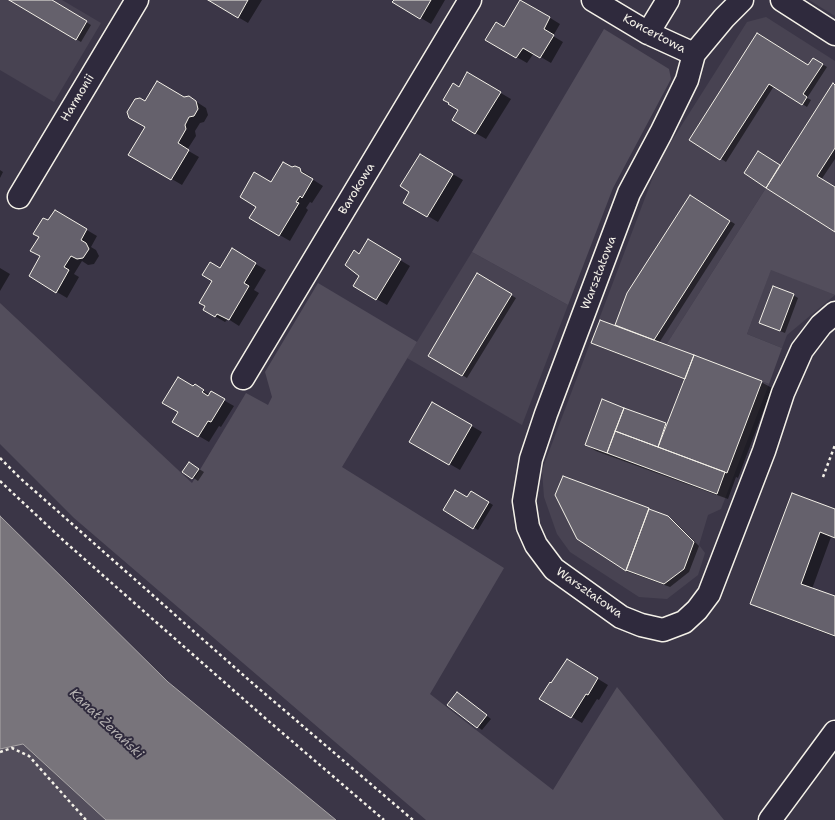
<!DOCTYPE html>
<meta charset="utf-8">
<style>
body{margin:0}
canvas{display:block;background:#3b3647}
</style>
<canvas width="835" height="820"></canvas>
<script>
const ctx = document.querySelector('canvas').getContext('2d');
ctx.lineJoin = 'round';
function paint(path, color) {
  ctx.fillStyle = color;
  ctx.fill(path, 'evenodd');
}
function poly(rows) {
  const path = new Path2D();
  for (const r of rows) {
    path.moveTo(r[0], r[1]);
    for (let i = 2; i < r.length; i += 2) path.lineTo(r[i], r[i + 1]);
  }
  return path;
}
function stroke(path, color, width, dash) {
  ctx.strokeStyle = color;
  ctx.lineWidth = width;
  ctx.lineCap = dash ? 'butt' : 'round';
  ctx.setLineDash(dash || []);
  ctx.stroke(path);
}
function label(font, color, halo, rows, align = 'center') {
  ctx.font = font + ' "Shantell Sans",sans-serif';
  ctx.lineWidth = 4;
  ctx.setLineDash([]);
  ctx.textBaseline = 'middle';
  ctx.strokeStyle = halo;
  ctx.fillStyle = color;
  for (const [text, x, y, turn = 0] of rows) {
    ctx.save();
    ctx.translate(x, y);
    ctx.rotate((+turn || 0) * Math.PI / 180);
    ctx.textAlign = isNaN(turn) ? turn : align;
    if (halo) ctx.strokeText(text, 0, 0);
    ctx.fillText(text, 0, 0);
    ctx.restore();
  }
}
const built = poly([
 [0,0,62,0,101,23,54,102,0,70],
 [809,0,835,0,835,16],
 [766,17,835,61,835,232,766,188,666,345,769,384,721,509,708,515,699,545,705,553,698,575,667,599,639,597,570,552,557,534,544,497,542,470,659,161,747,22],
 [472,252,568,305,522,425,407,358],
 [771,269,835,295,787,335,782,348,747,334]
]);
const green = poly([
 [604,29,669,69,671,79,613,188,568,305,472,252],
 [766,188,835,232,835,295,771,270,747,334,782,348,769,384,666,345],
 [318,283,417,342,342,467,504,568,430,694,553,790,617,687,724,820,426,820,74,518,0,444,0,303,192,483,246,393,268,405,272,397,265,372],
 [23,744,106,820,0,820,0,749]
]);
const water = poly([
 [0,516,168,682,336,820,106,820,23,744,0,749,0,516]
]);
const shadow = poly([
 [11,0,50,0,91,25,81,42],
 [209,0,262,0,248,23],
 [395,0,445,0,431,24,394,2],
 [521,0,560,24,553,36,563,42,551,63,534,53,527,63,487,40,504,28],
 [758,34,809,67,814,59,827,67,807,98,811,100,807,107,774,86,726,162,691,139],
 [468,74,511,99,486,139,453,120,459,109,459,88],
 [835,86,835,159,821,180,835,188,835,231,745,173,758,152,781,166],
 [189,97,206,108,208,115,204,122,200,123,195,131,196,136,187,150,199,157,182,185,129,154,146,127,145,102],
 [420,155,463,180,438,222,404,202,411,191],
 [295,167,310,176,312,179,323,186,312,203,310,202,306,208,308,210,290,241,250,218,271,183,292,168],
 [0,170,3,172,0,178],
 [690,196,735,224,659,343,761,382,772,388,738,478,736,477,728,499,596,451,586,445,602,400,667,425,684,379,603,348,592,342,621,328],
 [55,211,97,236,91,247,96,250,99,256,94,264,88,265,82,261,74,274,79,277,67,298,30,276,41,256,48,222],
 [368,241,410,266,387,305,354,286,361,276,351,270],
 [232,250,266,270,254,290,259,293,239,326,228,319,225,322,204,310,220,269],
 [0,268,10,274,0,291],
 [477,275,516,298,467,378,429,355],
 [793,295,798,298,785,333,765,325],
 [195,386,210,395,211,393,234,406,221,427,219,426,209,442,173,421],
 [432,403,482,432,460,470,410,441],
 [194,466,204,472,198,481,184,471],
 [564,477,673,520,699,546,689,572,670,587,626,571],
 [472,492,493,505,478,530,445,510,468,499],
 [835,511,835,539,831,537,812,589,835,597,835,637,762,609,751,603],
 [577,666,608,685,599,700,597,699,582,723,540,698,552,684],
 [462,696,491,719,482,730,478,727]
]);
const building = poly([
 [9,0,52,0,87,21,76,40,9,0],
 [208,0,248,0,238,18,208,0],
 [394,0,431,0,420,19,392,2,394,0],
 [520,0,550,17,544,29,554,35,540,58,523,48,516,58,485,40,496,22,504,27,520,0],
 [757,33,808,65,813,58,823,64,803,94,807,97,802,105,769,84,720,160,689,140,757,33],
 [467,72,501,92,475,134,452,120,458,110,448,104,449,103,443,100,453,83,459,87,467,72],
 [157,81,184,97,189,96,196,101,198,109,194,116,189,117,185,125,186,129,178,143,189,150,171,180,128,155,145,127,129,118,127,112,135,99,140,98,145,101,157,81],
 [833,83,835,85,835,148,817,176,835,187,835,232,766,188,833,83],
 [758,151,780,165,766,188,744,173,758,151],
 [420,154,453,174,427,217,403,203,409,192,400,186,420,154],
 [283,162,292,167,295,166,300,168,301,172,313,179,302,198,300,196,296,202,299,203,279,236,249,218,256,207,240,197,254,172,271,182,283,162],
 [690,195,730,221,654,340,615,325,627,293,690,195],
 [55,210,87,229,81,240,86,243,89,249,83,258,77,259,71,256,64,267,69,270,56,293,29,276,40,256,30,251,39,237,33,234,43,218,48,220,55,210],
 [368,239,401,259,376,300,353,286,359,276,345,265,354,250,359,254,368,239],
 [232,248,256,263,244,283,249,286,229,320,217,314,215,317,203,310,205,306,199,303,212,281,202,275,210,262,220,268,232,248],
 [477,273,512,294,462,376,428,356,477,273],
 [773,286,794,294,780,331,759,323,773,286],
 [600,320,694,355,685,379,591,343,600,320],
 [694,355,762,381,727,473,658,447,694,355],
 [178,377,193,386,195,384,204,390,202,392,208,396,211,391,225,399,211,422,208,421,198,437,172,422,178,412,162,403,178,377],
 [602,399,624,408,607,453,585,445,602,399],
 [432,402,472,425,449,465,409,442,432,402],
 [624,408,666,423,658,447,615,431,624,408],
 [615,431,725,472,717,494,607,453,615,431],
 [189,462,199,469,192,479,182,472,189,462],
 [563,476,649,508,626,571,577,539,555,495,563,476],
 [455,490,467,497,471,491,489,502,473,529,443,510,455,490],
 [792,493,835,509,835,538,820,532,801,584,835,596,835,636,750,604,792,493],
 [649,509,668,516,694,542,684,569,664,584,626,570,649,509],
 [567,659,598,678,588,695,586,694,571,718,539,699,550,682,551,683,567,659],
 [457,692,487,715,477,728,447,705,457,692]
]);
const path = poly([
 [0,458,20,478,250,681,413,820],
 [823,477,835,445],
 [0,481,64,541,265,718,384,820],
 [0,752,12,748,29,756,86,820]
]);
const minor = poly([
 [593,0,648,33,694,54],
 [742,0,724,18,694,54,687,80,661,133,629,193,546,414,531,459,524,501,528,527,536,545,554,569,621,617,641,625,663,630,684,622,697,610,709,594,764,451,783,393,802,350,821,325,835,313],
 [782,0,835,34],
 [648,33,668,0],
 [19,197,137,0],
 [243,378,470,0],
 [770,820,835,732]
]);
const streetNames = [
 ["Koncertowa",654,34,28],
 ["Harmonii",78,98,-59],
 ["Barokowa",357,189,-59],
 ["Warsztatowa",599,273,-69],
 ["Warsztatowa",589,593,35]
];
const waterNames = [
 ["Kanał Żerański",106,724,43]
];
paint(built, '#484352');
paint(green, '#534e5c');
paint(water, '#78747b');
stroke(water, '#aaa6a7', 1);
paint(shadow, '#0007');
paint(building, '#65616c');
stroke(building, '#f4f1e8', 1);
stroke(minor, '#f4f1e8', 25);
stroke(path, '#f4f1e8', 2.5, [3, 3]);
stroke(minor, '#2f2a3d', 22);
label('12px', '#f4f1e8', '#2f2a3d', streetNames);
label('italic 13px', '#b6b2b2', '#2f2a3d', waterNames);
</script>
